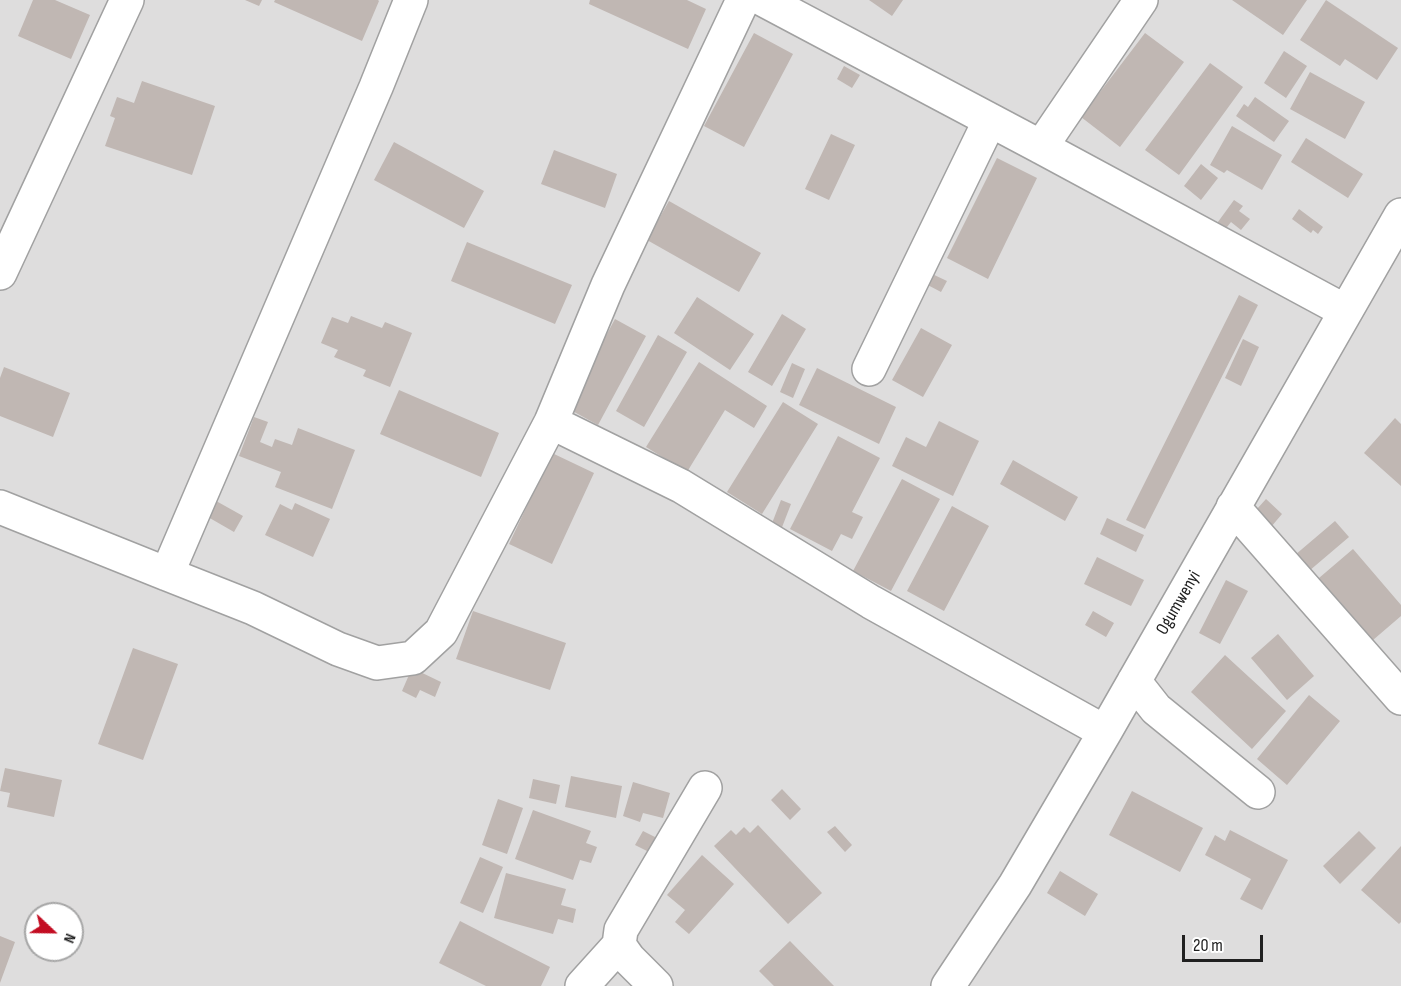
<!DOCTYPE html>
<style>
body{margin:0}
#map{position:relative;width:1401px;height:986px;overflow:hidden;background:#f0ece7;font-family:"Sofia Sans Condensed",sans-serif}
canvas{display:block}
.north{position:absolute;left:24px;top:902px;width:60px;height:60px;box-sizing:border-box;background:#fff;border:2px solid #a6a6a6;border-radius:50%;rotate:112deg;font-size:16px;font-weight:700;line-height:24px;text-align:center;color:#202020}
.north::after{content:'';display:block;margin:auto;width:21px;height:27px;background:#c30d22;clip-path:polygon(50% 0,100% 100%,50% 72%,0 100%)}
.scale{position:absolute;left:1182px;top:935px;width:81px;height:27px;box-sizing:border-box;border:3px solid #202020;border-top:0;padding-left:8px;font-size:18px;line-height:21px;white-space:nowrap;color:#202020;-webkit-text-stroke:4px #fff;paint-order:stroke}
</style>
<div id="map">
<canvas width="1401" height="986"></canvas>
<div class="north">N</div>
<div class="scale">20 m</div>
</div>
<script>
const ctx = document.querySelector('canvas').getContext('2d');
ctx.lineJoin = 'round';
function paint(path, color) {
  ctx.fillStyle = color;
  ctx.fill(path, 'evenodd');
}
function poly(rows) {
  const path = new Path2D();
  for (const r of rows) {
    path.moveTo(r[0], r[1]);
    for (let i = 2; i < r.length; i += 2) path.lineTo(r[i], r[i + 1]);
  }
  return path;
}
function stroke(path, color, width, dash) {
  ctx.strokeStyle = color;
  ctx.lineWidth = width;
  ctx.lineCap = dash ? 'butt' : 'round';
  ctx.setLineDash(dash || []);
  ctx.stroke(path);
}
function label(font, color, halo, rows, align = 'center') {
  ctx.font = font + ' "Sofia Sans Condensed",sans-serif';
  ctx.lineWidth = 5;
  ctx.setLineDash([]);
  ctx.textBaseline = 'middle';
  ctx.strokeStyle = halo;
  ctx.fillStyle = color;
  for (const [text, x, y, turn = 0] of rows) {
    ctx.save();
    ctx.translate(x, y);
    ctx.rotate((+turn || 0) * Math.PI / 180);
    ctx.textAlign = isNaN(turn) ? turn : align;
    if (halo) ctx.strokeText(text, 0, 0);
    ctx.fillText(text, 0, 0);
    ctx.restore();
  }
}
const residential = poly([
 [0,0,1401,0,1401,986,0,986],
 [36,914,72,914,72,950,36,950]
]);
const building = poly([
 [33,0,55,0,90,15,71,59,18,36],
 [245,0,262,0,259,6],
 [275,0,378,0,379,1,362,41,274,2],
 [590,0,687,0,706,9,688,49,589,4],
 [869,0,903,0,892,16],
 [1232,0,1307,0,1283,35],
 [1326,0,1398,48,1377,80,1345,59,1340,66,1300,40],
 [754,33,793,54,744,147,704,126],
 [1145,33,1184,62,1120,147,1081,117],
 [1284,51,1307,66,1286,98,1264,83],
 [1210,63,1243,87,1179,175,1145,150],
 [844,66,860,75,852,88,837,79],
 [1310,72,1365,102,1345,139,1290,109],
 [142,81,215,106,192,175,105,146,115,118,110,116,117,97,134,103],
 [1255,97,1289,121,1274,142,1236,116,1244,104,1248,107],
 [1232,126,1282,155,1262,190,1227,170,1224,173,1210,165],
 [831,134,855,145,829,200,805,189],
 [1306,138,1363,174,1348,198,1291,162],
 [394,142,484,191,464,228,374,180],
 [554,150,617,174,605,208,541,184],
 [997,158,1037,178,988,279,947,258],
 [1201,164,1218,178,1201,200,1184,186],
 [1234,200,1243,206,1239,211,1250,219,1241,230,1231,222,1223,232,1215,226],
 [669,201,761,253,739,292,647,240],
 [1299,209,1323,227,1318,234,1313,230,1311,233,1292,219],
 [467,242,572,285,555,324,451,281],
 [928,272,947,281,941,292,922,282],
 [1239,295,1258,305,1145,529,1126,520],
 [697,297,754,334,730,370,674,333],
 [782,314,806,329,772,386,748,372],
 [351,316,382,328,385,322,412,333,390,387,363,376,366,370,334,357,338,350,321,343,332,317,348,323],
 [615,319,646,336,598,425,567,408],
 [921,328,952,345,923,397,892,380],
 [658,335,687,352,644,427,616,411],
 [1243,339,1259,347,1241,386,1225,378],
 [699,362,767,406,754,428,725,410,687,472,646,447],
 [792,363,805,369,793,398,780,392],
 [4,367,70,393,53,437,0,416,0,378],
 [817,368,896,407,879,444,799,405],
 [399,390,499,433,481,477,380,434],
 [783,402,818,424,762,514,727,492],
 [254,417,268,422,260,442,272,447,275,439,292,445,298,428,355,450,332,509,275,487,281,472,239,456],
 [1395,418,1401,424,1401,486,1364,453],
 [939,421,979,441,953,496,892,466,906,437,926,447],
 [838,436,880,458,852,512,863,517,852,539,841,534,832,551,790,529],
 [552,453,594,473,552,564,509,544],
 [1013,460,1078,497,1065,521,1000,484],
 [902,479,940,499,891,591,853,571],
 [209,497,243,516,234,532,201,513],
 [1266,499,1282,514,1265,534,1248,519],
 [781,500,791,504,779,535,769,531],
 [295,503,330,519,313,557,265,535,280,504,292,510],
 [952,506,989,526,944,611,907,591],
 [1107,518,1144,535,1136,552,1100,534],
 [1335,521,1349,537,1309,571,1295,555],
 [1353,549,1401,605,1401,616,1373,640,1319,578],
 [1097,557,1144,580,1131,606,1084,584],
 [1226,580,1248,591,1220,644,1199,633],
 [473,611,566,643,550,690,456,659],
 [1093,611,1114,623,1106,637,1085,625],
 [1278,634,1314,676,1287,700,1251,658],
 [133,648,178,664,143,760,98,744],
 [1225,655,1286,711,1252,749,1191,692],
 [412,668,441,682,435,697,420,690,416,698,402,691],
 [1309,695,1340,721,1287,785,1257,759],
 [5,768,62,780,54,817,7,807,10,793,0,791],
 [571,776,622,786,616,818,565,807],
 [533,779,560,785,556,804,529,798],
 [633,782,670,793,663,818,643,813,640,822,623,816],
 [782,789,801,809,790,820,771,800],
 [1132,791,1203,828,1180,872,1109,835],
 [498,799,523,808,507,854,482,845],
 [533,810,591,831,586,843,597,847,591,863,580,860,573,880,515,859],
 [758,825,822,893,788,924,714,846,731,830,736,835,744,827,750,833],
 [835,826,852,845,845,852,827,832],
 [1230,830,1288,860,1262,910,1240,899,1251,879,1205,855,1215,835,1225,841],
 [643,831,663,841,655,855,635,845],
 [1359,831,1376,848,1340,884,1323,866],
 [1401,846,1401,922,1399,924,1361,890],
 [702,855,734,884,689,934,675,922,685,910,667,895],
 [480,857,503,867,483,913,460,903],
 [1060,871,1098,894,1085,916,1047,893],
 [506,873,566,889,561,905,576,909,573,923,558,919,553,934,494,918],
 [460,921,550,967,541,986,486,986,439,963],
 [0,936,15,942,0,983],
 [790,941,834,986,774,986,759,971]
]);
const minor = poly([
 [411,0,376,87,167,574,253,608,338,649,377,663,413,658,441,632,551,422,608,285,743,0],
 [764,0,1041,147,1345,311],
 [1041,147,1141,0],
 [0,273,127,0],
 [869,369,990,120],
 [551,422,681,486,871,602,1105,732],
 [0,507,167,574],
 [1233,507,1401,698],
 [1134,681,1156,709,1258,792],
 [582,986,619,945],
 [656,986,629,959,619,945,621,930,705,788],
 [948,986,1015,885,1105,732,1401,215]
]);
const streetNames = [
 ["Ogumwenyi",1179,603,-60]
];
paint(residential, '#dedddd');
paint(building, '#c0b7b3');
stroke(minor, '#a1a1a1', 36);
stroke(minor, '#fff', 33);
label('18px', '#202020', '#fff', streetNames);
</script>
